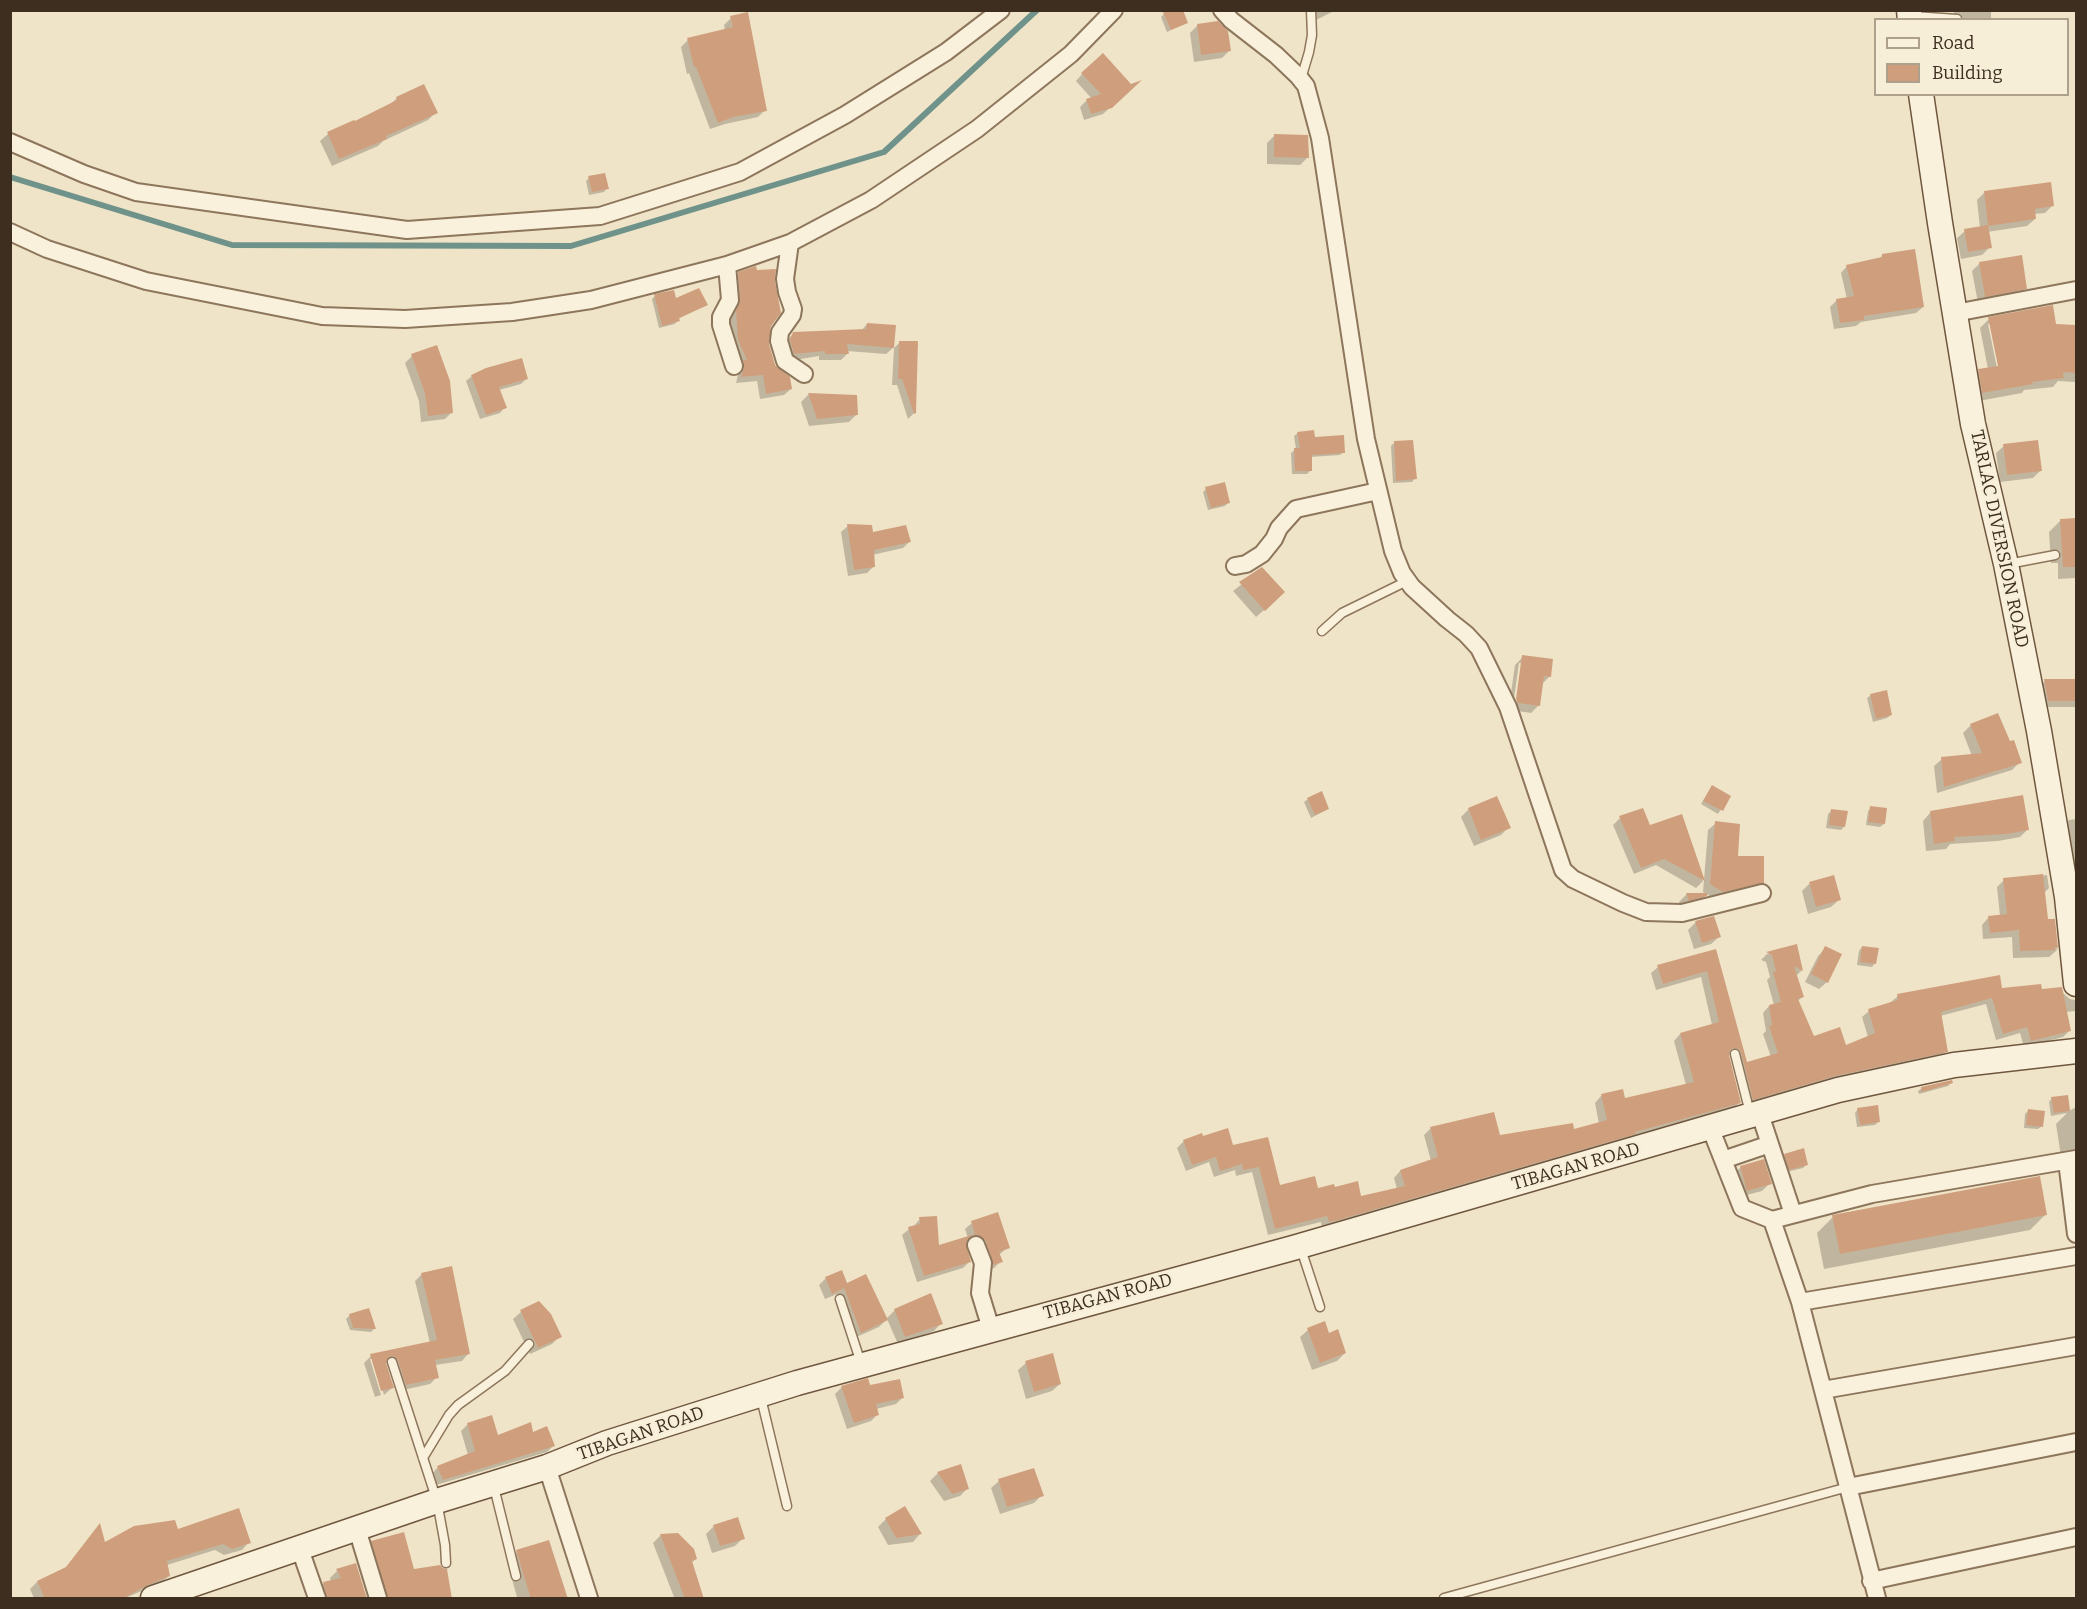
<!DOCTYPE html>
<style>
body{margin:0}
#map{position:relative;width:2087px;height:1609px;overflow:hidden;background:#f0e4c8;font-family:Bitter,serif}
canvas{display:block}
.frame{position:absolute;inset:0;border:12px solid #3d2e20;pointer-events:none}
.legend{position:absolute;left:1874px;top:18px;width:195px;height:78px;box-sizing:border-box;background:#f7eed8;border:2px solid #ada18e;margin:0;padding:8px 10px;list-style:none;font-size:18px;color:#3d2e20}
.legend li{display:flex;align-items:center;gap:12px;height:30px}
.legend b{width:30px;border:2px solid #ada18e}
</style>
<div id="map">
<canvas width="2087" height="1609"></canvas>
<div class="frame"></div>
<ul class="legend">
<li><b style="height:8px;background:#faf1dc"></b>Road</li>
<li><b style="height:16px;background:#cf9f7d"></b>Building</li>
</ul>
</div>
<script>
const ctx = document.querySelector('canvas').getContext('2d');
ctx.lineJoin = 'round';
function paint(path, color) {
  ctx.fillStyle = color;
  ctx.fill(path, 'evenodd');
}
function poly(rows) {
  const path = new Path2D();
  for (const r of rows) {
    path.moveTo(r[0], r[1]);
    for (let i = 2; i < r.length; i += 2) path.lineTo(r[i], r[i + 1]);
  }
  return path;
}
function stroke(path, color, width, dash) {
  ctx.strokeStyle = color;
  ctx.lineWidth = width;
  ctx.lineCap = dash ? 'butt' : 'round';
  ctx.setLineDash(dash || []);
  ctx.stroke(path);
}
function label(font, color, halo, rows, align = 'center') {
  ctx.font = font + ' Bitter,serif';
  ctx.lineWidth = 5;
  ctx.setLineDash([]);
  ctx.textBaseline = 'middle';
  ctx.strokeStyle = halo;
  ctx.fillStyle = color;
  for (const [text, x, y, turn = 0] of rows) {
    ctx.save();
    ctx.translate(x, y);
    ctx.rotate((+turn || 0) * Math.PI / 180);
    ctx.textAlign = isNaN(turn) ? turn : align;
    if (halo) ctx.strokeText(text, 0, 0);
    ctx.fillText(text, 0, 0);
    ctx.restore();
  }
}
const shadow = poly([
 [1307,10,1336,10,1312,22],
 [1954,10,1991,10,1991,18,1954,20],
 [1164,14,1187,22,1167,32,1161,17],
 [731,18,765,110,758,117,725,124,710,129,689,73,687,74,681,47,688,40,725,31,724,25],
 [1198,25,1230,50,1222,58,1194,62,1190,33],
 [1082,74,1131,85,1137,83,1103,114,1084,120,1080,107,1087,100,1092,99,1076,81],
 [397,98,436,112,428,120,383,141,378,146,332,166,320,141,328,134,389,106],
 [1275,135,1307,158,1300,165,1267,164,1267,143],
 [589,178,607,188,604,192,589,195,586,181],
 [1985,192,2053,205,2045,213,2034,214,2035,219,2027,226,1987,232,1990,247,1982,255,1961,259,1957,238,1965,231,1980,228,1977,200],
 [1882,256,1923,307,1916,313,1861,322,1856,326,1834,329,1830,307,1837,300,1847,299,1841,273,1847,266,1879,259],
 [1980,263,2025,288,2018,296,1978,303,1972,271],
 [739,274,768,330,767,344,774,366,791,389,784,395,760,399,757,381,736,383,738,375,732,347,730,319,735,307,732,280],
 [655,296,674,300,706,305,678,319,675,324,659,328,652,299],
 [1989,319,2076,326,2076,382,2058,381,2053,387,2024,390,2022,393,1973,402,1970,380,1979,371,1988,369,1980,328],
 [1988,324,1991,324,2001,373,1998,373],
 [867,324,893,348,886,354,847,351,848,353,841,360,819,360,819,356,789,361,787,340,794,333,861,331],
 [900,342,914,413,908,419,897,385,892,385,894,348],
 [412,356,452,412,445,419,421,422,419,401,405,363],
 [472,376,526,379,521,384,499,390,505,407,500,413,480,419,466,381],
 [808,395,856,397,857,414,849,422,809,426,801,402],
 [1298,433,1314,439,1343,452,1340,455,1310,457,1311,470,1307,474,1292,474,1291,453,1296,449,1294,436],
 [1395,442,1415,478,1412,482,1393,483,1391,446],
 [2004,446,2041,470,2033,478,2000,482,1996,453],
 [1206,489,1229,502,1225,506,1208,510,1203,492],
 [2061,520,2076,520,2076,578,2058,579,2058,563,2051,563,2049,532],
 [848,526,871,534,909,542,903,548,872,555,873,567,867,573,848,576,841,532],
 [1261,569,1276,600,1256,617,1233,591],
 [1523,657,1550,676,1541,685,1539,705,1531,713,1510,710,1509,707,1515,665],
 [1519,663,1522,663,1516,706,1513,706],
 [2045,681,2076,681,2076,707,2041,707,2038,688],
 [1871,695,1891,715,1887,718,1873,722,1867,698],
 [1971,725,2020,762,2012,770,1937,793,1934,766,1942,759,1972,756,1963,733],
 [1712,786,1729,796,1718,814,1701,804],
 [1308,799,1328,809,1311,818,1304,802],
 [1871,808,1884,824,1880,827,1866,825,1868,811],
 [1469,809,1509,827,1501,835,1474,846,1461,817],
 [1831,811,1844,827,1841,830,1826,828,1828,814],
 [1930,813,2028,829,2020,837,1998,841,1950,844,1946,849,1926,851,1923,821],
 [1681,816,1703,881,1696,888,1656,865,1634,874,1613,825,1620,818,1649,827],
 [2076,819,2076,892,2062,827,2069,820],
 [1716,823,1736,857,1762,882,1754,890,1715,899,1703,892,1708,830],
 [2047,875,2049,888,2043,894,2046,921,2053,921,2057,950,2049,957,2013,958,2012,937,1983,939,1982,925,1989,917,2000,916,1997,887,2004,880],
 [1809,884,1839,900,1831,907,1808,914,1802,891],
 [1687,894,1707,894,1698,903,1681,907,1679,902],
 [1696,922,1719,937,1711,944,1694,949,1688,930],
 [1796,946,1802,970,1796,976,1802,997,1798,1001,1813,1038,1845,1047,1868,1037,1862,1017,1869,1011,1891,1002,1898,996,2061,989,2064,994,2070,999,2076,1000,2076,1011,2065,1012,2070,1030,2063,1037,2024,1047,2020,1033,1996,1040,1986,1004,1940,1016,1946,1051,1939,1058,1747,1106,1732,1056,1727,1054,1739,1103,1732,1110,1630,1138,1627,1140,1322,1228,1321,1222,1268,1235,1252,1172,1236,1176,1235,1170,1214,1177,1209,1162,1186,1171,1177,1148,1184,1141,1202,1137,1232,1147,1267,1139,1278,1187,1334,1189,1360,1198,1397,1189,1394,1178,1400,1171,1431,1161,1424,1135,1431,1128,1499,1137,1573,1130,1599,1124,1595,1103,1601,1096,1622,1091,1624,1100,1686,1085,1674,1041,1680,1034,1712,1025,1701,977,1656,990,1651,973,1658,967,1715,951,1746,1063,1771,1057,1763,1034,1766,1031,1763,1013,1769,1006,1774,1005,1767,980,1770,977,1766,962,1761,960,1767,954],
 [1862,947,1875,963,1872,967,1857,965,1859,951],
 [1826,948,1827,982,1819,989,1805,982,1818,956],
 [1951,1083,1948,1086,1919,1094,1918,1091,1922,1088],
 [2052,1098,2069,1111,2076,1107,2076,1161,2062,1163,2056,1124,2067,1113,2051,1116,2049,1102],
 [1858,1109,1879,1121,1875,1125,1857,1127,1855,1113],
 [2029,1110,2042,1126,2038,1129,2024,1128,2025,1114],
 [1785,1155,1807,1164,1803,1168,1786,1172,1782,1159],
 [1741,1167,1770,1183,1762,1191,1739,1197,1733,1175],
 [2046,1214,2030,1230,1824,1269,1817,1233,1833,1217],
 [920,1219,938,1247,968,1238,965,1229,972,1223,1008,1247,999,1255,1001,1261,994,1268,987,1271,971,1241,965,1241,970,1261,963,1268,917,1282,902,1235,909,1229,913,1227],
 [422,1274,468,1354,462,1361,435,1365,437,1377,430,1384,399,1391,391,1366,387,1362,384,1362,392,1388,384,1395,373,1359,370,1359,381,1395,375,1397,364,1363,371,1356,430,1343,415,1281],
 [826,1278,847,1285,886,1319,895,1310,941,1323,934,1331,898,1344,887,1319,879,1327,854,1338,837,1294,825,1299,819,1285],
 [368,1310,374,1329,371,1332,350,1330,346,1319,350,1315],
 [521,1312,560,1336,552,1344,530,1354,513,1319],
 [1324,1323,1328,1335,1345,1353,1337,1361,1312,1370,1300,1337,1308,1330],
 [1026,1363,1060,1384,1052,1391,1026,1399,1018,1370],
 [842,1387,869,1387,902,1398,896,1404,876,1409,878,1414,871,1421,847,1429,835,1394],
 [468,1424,497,1437,531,1434,553,1446,547,1452,436,1485,432,1474,438,1467,468,1455,461,1431],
 [938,1473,968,1488,960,1496,944,1501,930,1481],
 [999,1481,1042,1495,1034,1503,1000,1514,991,1488],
 [905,1508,920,1534,913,1542,888,1545,878,1527,886,1519],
 [99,1526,104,1544,177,1531,249,1542,242,1550,224,1555,215,1550,167,1565,169,1576,161,1583,125,1598,34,1598,30,1589,37,1582,64,1570],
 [714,1526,743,1538,735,1546,712,1553,706,1534],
 [661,1535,696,1559,691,1563,703,1598,670,1598,674,1597,653,1543],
 [372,1542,413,1571,447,1598,375,1598,362,1552],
 [517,1552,566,1598,511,1598,517,1597,507,1562],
 [337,1571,359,1598,318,1598,316,1591,323,1584,331,1582,330,1578]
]);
const stream = poly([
 [10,177,232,245,571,246,884,152,1037,10]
]);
const building = poly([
 [1162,10,1183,10,1188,23,1171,30],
 [748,12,767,111,733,117,718,123,696,67,694,67,687,38,733,27,730,16],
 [1218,21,1228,31,1231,51,1201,55,1197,24],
 [1103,53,1131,84,1142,80,1112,108,1091,114,1086,99,1101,94,1081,73],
 [424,84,438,113,386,136,387,139,339,159,327,132,354,120,355,121,397,100,396,97],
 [1274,134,1308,135,1309,158,1274,157],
 [605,173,609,189,592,192,588,176],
 [2051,182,2054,206,2035,209,2036,219,1988,226,1984,191],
 [1988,225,1992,248,1968,252,1964,229],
 [1915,249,1924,307,1864,316,1864,320,1840,323,1836,299,1854,296,1846,265,1882,257,1882,254],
 [2022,255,2027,289,1985,297,1979,262],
 [756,266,757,270,776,269,775,281,781,313,771,326,769,344,775,365,790,377,792,389,766,394,763,375,741,377,744,368,743,360,747,360,738,340,736,311,740,299,738,272],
 [699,288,708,305,679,318,680,321,662,326,654,294,674,290,676,298],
 [2053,305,2056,324,2076,325,2076,373,2063,372,2064,378,2032,382,2033,384,1982,393,1978,369,1998,366,1988,317],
 [867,323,896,325,894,348,847,344,849,354,825,354,825,351,794,354,790,340,793,332,866,329],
 [899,341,918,341,916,413,914,414,902,379,898,379],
 [437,345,450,381,453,413,428,416,425,393,411,354],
 [522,358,528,379,499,387,507,408,486,415,471,375,486,368],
 [808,393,857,395,858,415,817,419],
 [1314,430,1315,437,1344,435,1345,453,1312,455,1312,471,1295,471,1294,448,1300,448,1297,432],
 [1413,440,1417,479,1396,481,1394,441],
 [2038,440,2042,471,2007,475,2003,444],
 [1225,482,1230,503,1211,508,1205,487],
 [2076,518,2076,567,2063,567,2060,519],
 [847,524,872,525,873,532,906,525,911,542,874,550,875,567,854,570],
 [1262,567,1285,592,1265,611,1239,582],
 [1522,655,1553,659,1551,677,1544,676,1540,706,1518,703,1516,699],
 [2044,679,2076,679,2076,701,2048,701],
 [1887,690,1892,715,1876,719,1870,694],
 [1998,713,2010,741,2014,740,2022,763,1944,787,1941,757,1982,753,1970,724],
 [1712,785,1731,796,1723,811,1703,801],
 [1322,791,1329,809,1315,815,1307,798],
 [2023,795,2029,830,2006,834,1954,837,1955,841,1934,844,1930,811],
 [1497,796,1511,828,1481,840,1468,808],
 [1870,806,1887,808,1885,824,1868,822],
 [1643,808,1650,825,1682,814,1705,881,1664,859,1641,868,1619,816],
 [1831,809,1848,811,1845,827,1829,825],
 [1715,821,1740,824,1738,856,1764,856,1764,883,1723,892,1710,884],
 [2043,874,2048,919,2055,919,2058,948,2055,947,2055,950,2020,951,2019,930,1990,933,1988,916,2007,914,2003,878],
 [1834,875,1841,900,1816,907,1809,882],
 [1686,893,1707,893,1707,896,1689,901],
 [1714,916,1721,937,1702,943,1695,921],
 [1797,944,1803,971,1794,966,1804,997,1798,999,1814,1036,1840,1027,1846,1045,1875,1033,1868,1009,1898,1000,1897,994,2000,975,2002,988,2041,984,2042,989,2062,987,2071,1031,2031,1041,2027,1027,2003,1034,1992,998,1941,1012,1948,1052,1835,1076,1753,1100,1741,1052,1739,1049,1734,1048,1730,1050,1729,1055,1741,1103,1635,1132,1636,1134,1338,1220,1329,1222,1327,1216,1275,1229,1259,1167,1243,1170,1242,1164,1220,1171,1216,1157,1192,1165,1183,1140,1202,1133,1203,1136,1228,1128,1233,1145,1268,1137,1280,1185,1315,1176,1318,1188,1334,1184,1335,1187,1358,1181,1361,1196,1405,1186,1400,1170,1438,1157,1430,1127,1494,1112,1500,1135,1573,1123,1574,1129,1607,1120,1601,1094,1623,1089,1625,1098,1694,1082,1680,1033,1719,1022,1707,971,1663,984,1657,965,1716,949,1747,1062,1778,1053,1769,1026,1772,1025,1769,1005,1781,1002,1773,972,1776,971,1772,955,1766,952],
 [1825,946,1842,954,1828,983,1811,974],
 [1862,946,1879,948,1876,964,1860,962],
 [1952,1080,1953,1083,1922,1092,1921,1087],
 [2068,1095,2070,1111,2054,1113,2051,1097],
 [1878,1105,1880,1122,1860,1125,1857,1108],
 [2028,1109,2045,1111,2043,1127,2026,1125],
 [1804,1148,1808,1165,1789,1170,1784,1154],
 [1764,1159,1772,1184,1747,1191,1740,1166],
 [2040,1176,2047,1215,1840,1254,1832,1215],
 [998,1212,1010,1248,999,1252,1003,1262,993,1265,986,1241,978,1235,973,1235,968,1239,966,1244,971,1262,924,1276,908,1227,920,1224,919,1217,937,1216,939,1245,975,1234,971,1221],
 [452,1266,470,1354,435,1360,439,1378,406,1385,398,1360,394,1356,390,1356,386,1363,394,1388,381,1391,370,1354,437,1340,421,1273],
 [842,1270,847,1283,866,1274,888,1320,861,1333,844,1288,832,1294,825,1277],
 [931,1293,943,1324,905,1337,894,1309],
 [539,1301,551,1314,562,1337,538,1348,520,1310],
 [369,1308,376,1329,353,1328,349,1314],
 [1325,1321,1329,1333,1338,1329,1346,1353,1320,1363,1307,1328],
 [1053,1353,1061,1384,1034,1392,1025,1361],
 [868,1378,870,1385,900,1379,904,1398,876,1404,879,1415,854,1423,841,1386],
 [492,1415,498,1435,531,1422,533,1432,547,1426,555,1446,443,1480,437,1466,475,1451,467,1423],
 [961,1464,969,1489,952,1494,937,1472],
 [1034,1468,1044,1496,1007,1507,998,1479],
 [905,1506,922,1534,896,1538,885,1518],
 [239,1508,251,1543,232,1549,223,1544,167,1561,170,1576,148,1585,124,1598,45,1599,37,1581,66,1567,100,1523,105,1542,134,1526,175,1520,178,1529],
 [738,1517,745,1539,720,1546,713,1525],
 [404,1532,414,1569,440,1565,443,1568,447,1569,452,1599,388,1599,371,1541],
 [678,1533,694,1549,697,1559,692,1561,704,1599,685,1599,660,1534],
 [549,1540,568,1599,531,1599,516,1550],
 [356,1563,367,1599,327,1599,323,1582,341,1578,336,1569]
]);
const service = poly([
 [1913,16,1957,19],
 [1301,79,1309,52,1312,35,1311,10],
 [2008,564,2055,555],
 [1322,631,1342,613,1407,581],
 [1735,1054,1750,1113],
 [1301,1249,1320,1307],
 [840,1299,861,1363],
 [392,1362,437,1501,445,1545,446,1563],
 [761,1398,787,1506],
 [423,1458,449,1415,458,1405,505,1371,529,1344],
 [494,1487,516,1576],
 [1444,1598,1848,1487]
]);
const minor = poly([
 [1222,10,1231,20,1276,55,1298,76,1306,86,1320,138,1366,439,1393,551,1402,573,1412,587,1447,619,1466,634,1479,648,1508,707,1563,870,1573,879,1623,903,1646,912,1682,913,1762,893],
 [10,142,84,174,136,192,407,230,600,216,740,172,845,115,946,52,1001,10],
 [10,232,47,249,146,281,322,316,405,319,512,312,591,300,727,265,790,243,871,200,977,129,1071,54,1114,10],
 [790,243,785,279,787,292,793,309,792,315,780,332,779,341,785,361,804,374],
 [727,265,730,300,721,317,721,325,734,366],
 [1955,313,2076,290],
 [1235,566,1246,564,1262,554,1274,539,1279,528,1296,509,1378,491],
 [1759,1111,1793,1214],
 [1710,1127,1742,1208,1772,1220,1872,1194,2076,1159],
 [1723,1160,1770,1144],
 [2067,1161,2076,1234],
 [1772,1220,1800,1302,1877,1598],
 [976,1245,983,1263,980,1293,991,1329],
 [1800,1302,2076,1256],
 [1823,1390,2076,1346],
 [547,1467,589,1598],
 [1848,1487,2076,1442],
 [357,1529,378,1598],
 [300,1549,317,1598],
 [1871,1581,2076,1537]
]);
const secondary = poly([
 [1909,10,1910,20],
 [1921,94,1940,223,1973,424,2006,564,2039,731,2067,897,2076,984],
 [153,1598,437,1501,547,1467,607,1443,797,1383,1293,1248,1838,1090,1954,1065,2076,1051]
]);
const streetNames = [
 ["TARLAC DIVERSION ROAD",1999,539,78],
 ["TIBAGAN ROAD",1576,1167,-16],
 ["TIBAGAN ROAD",1108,1297,-15],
 ["TIBAGAN ROAD",641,1434,-19]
];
paint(shadow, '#0003');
stroke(stream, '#6f938a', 6);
paint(building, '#cf9f7d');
stroke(service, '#8d765c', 11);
stroke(minor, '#8d765c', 20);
stroke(secondary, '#6f573f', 27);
stroke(service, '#faf1dc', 8);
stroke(minor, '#faf1dc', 16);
stroke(secondary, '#faf1dc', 24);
label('18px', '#3d2e20', '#f7eed8', streetNames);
</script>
